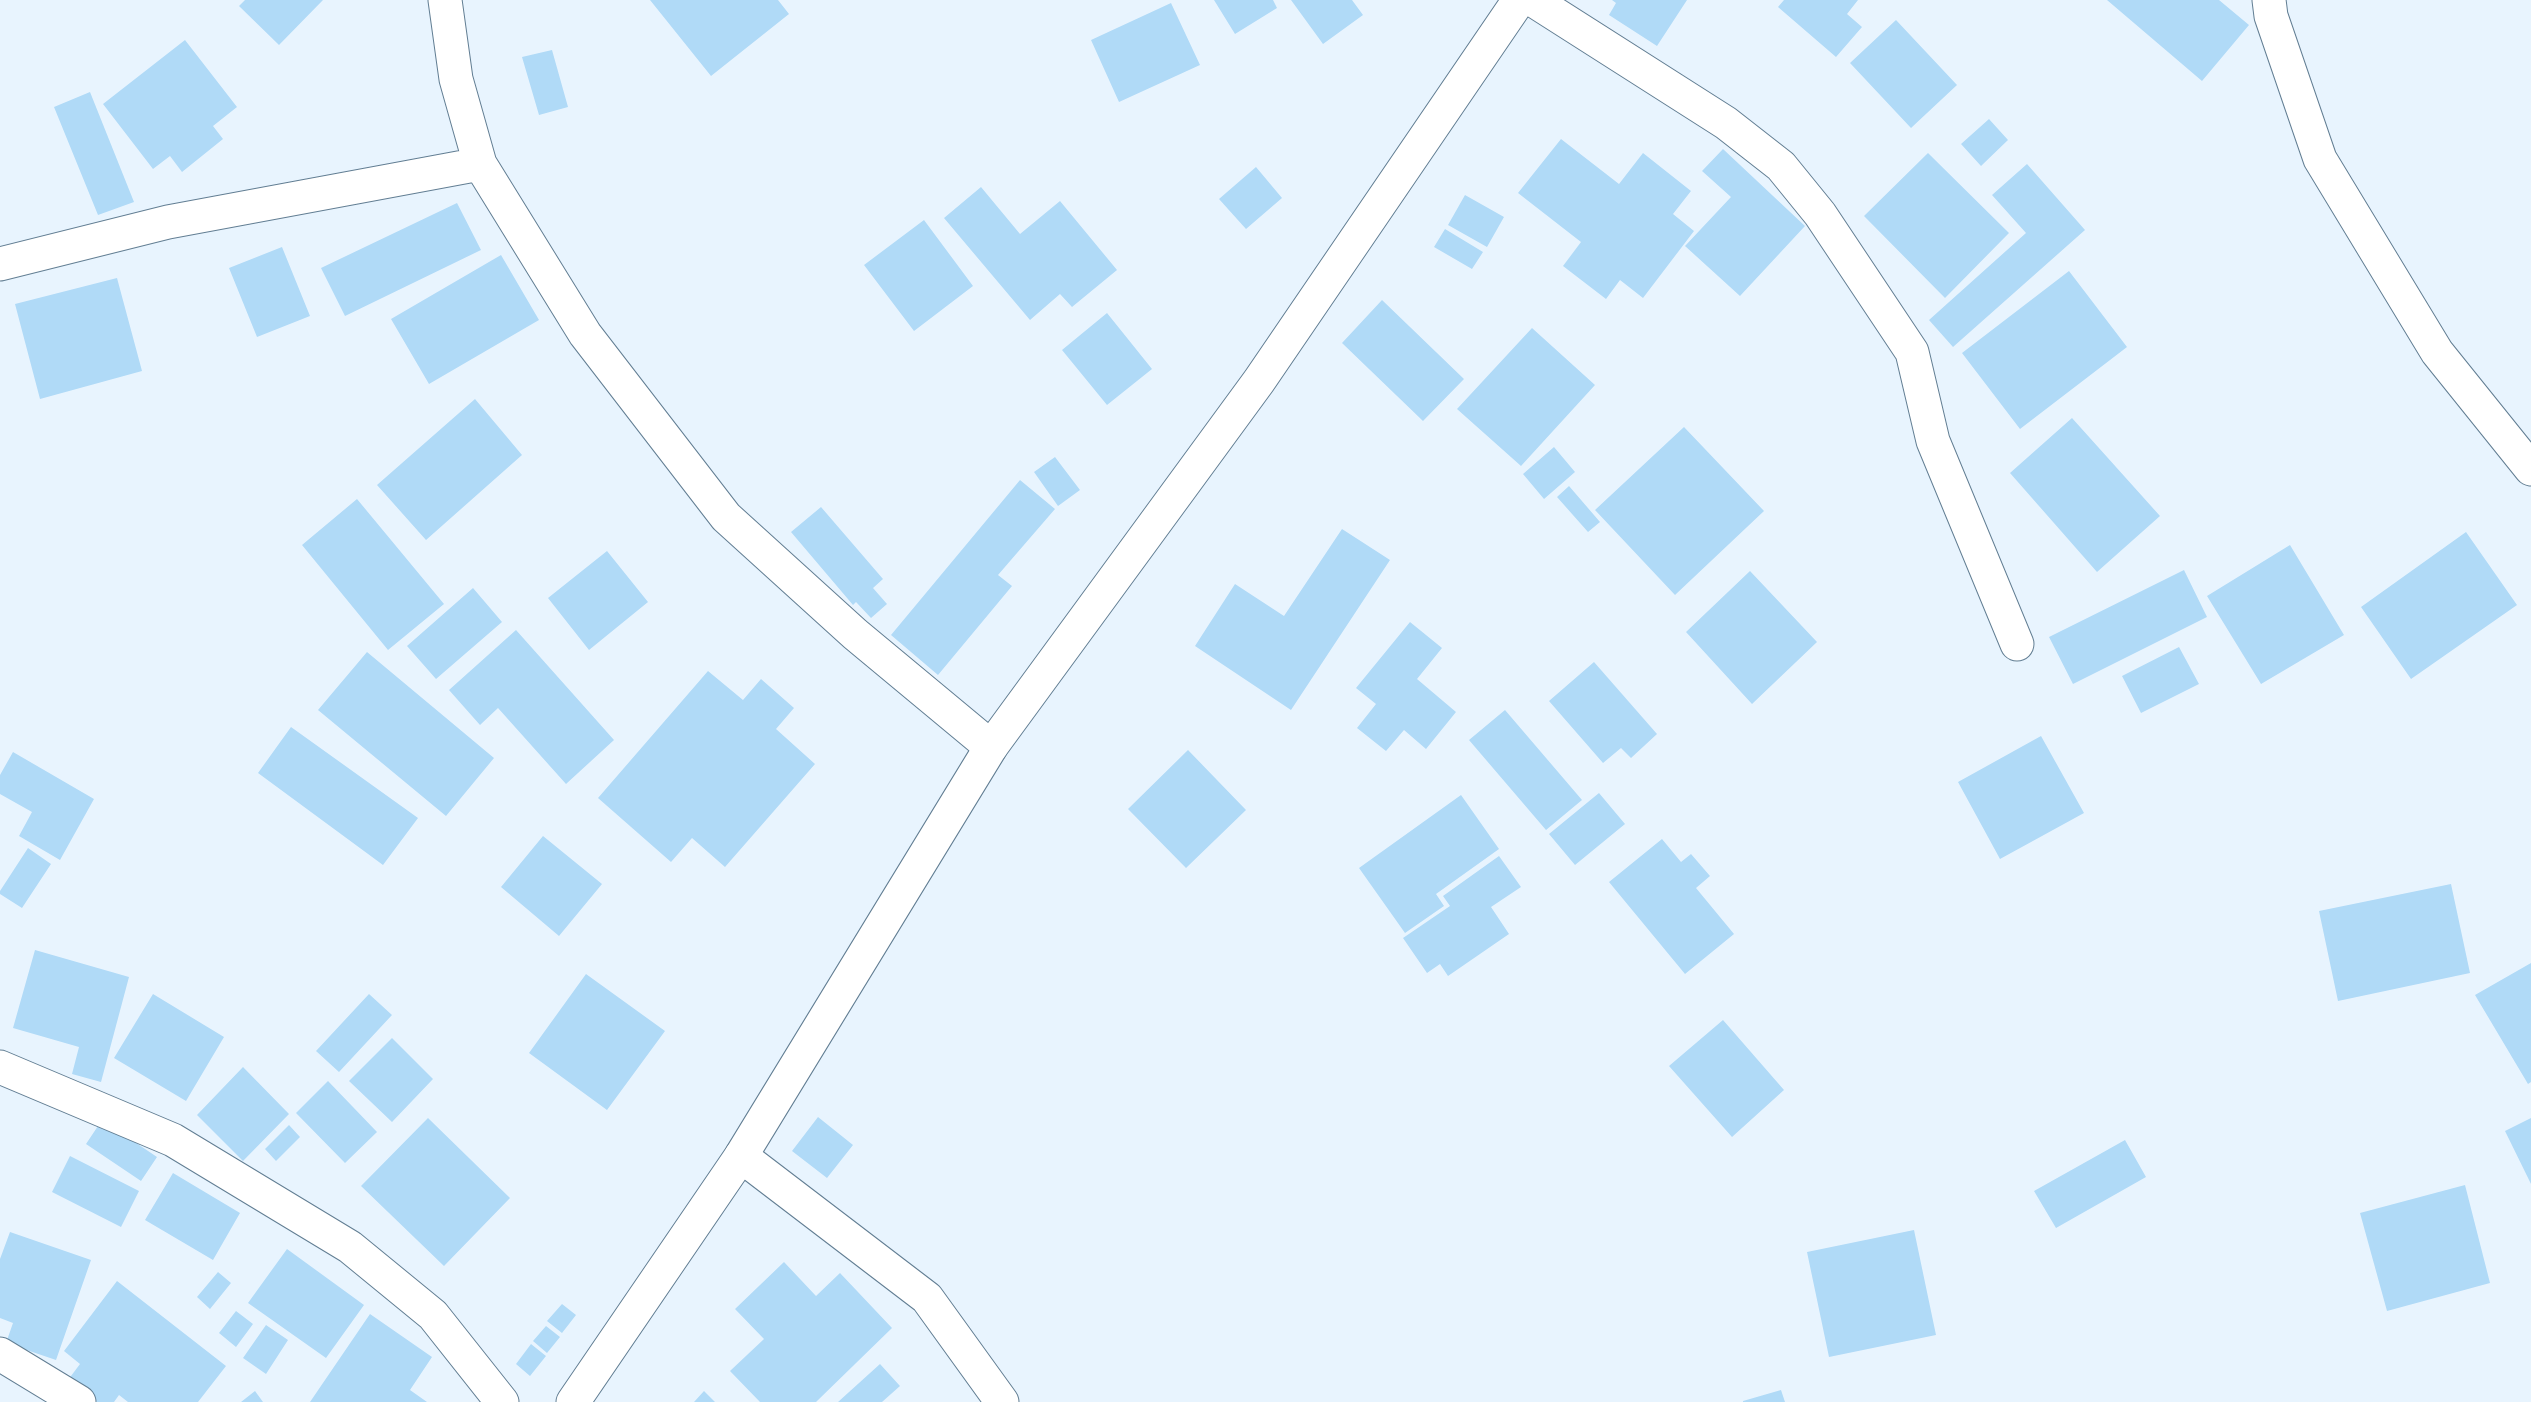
<!DOCTYPE html>
<style>
body{margin:0}
canvas{display:block;background:#e8f4fe}
</style>
<canvas width="2531" height="1402"></canvas>
<script>
const ctx = document.querySelector('canvas').getContext('2d');
ctx.lineJoin = 'round';
function paint(path, color) {
  ctx.fillStyle = color;
  ctx.fill(path, 'evenodd');
}
function poly(rows) {
  const path = new Path2D();
  for (const r of rows) {
    path.moveTo(r[0], r[1]);
    for (let i = 2; i < r.length; i += 2) path.lineTo(r[i], r[i + 1]);
  }
  return path;
}
function stroke(path, color, width, dash) {
  ctx.strokeStyle = color;
  ctx.lineWidth = width;
  ctx.lineCap = dash ? 'butt' : 'round';
  ctx.setLineDash(dash || []);
  ctx.stroke(path);
}
const building = poly([
 [245,0,323,0,279,45,239,6],
 [650,0,778,0,789,14,711,76],
 [1214,0,1273,0,1277,8,1235,34],
 [1291,0,1352,0,1363,15,1323,44],
 [1612,0,1687,0,1657,46,1609,15,1616,3],
 [1784,0,1858,0,1847,14,1862,27,1836,57,1778,7],
 [2107,0,2219,0,2249,25,2202,81],
 [1171,3,1200,65,1119,102,1091,40],
 [1896,20,1957,85,1911,128,1850,63],
 [185,40,237,107,213,126,223,139,182,172,170,156,153,169,103,104],
 [552,50,568,107,539,115,522,57],
 [90,92,134,202,98,215,54,107],
 [1989,119,2008,140,1981,166,1961,144],
 [1561,139,1619,184,1643,153,1691,191,1673,214,1694,231,1643,298,1620,280,1606,299,1563,266,1581,242,1518,193],
 [1723,149,1805,226,1740,296,1685,246,1731,197,1702,171],
 [1928,153,2009,233,1945,298,1864,216],
 [2027,164,2085,230,1953,347,1929,320,2026,233,1992,195],
 [1256,167,1282,198,1246,229,1219,199],
 [981,187,1020,234,1060,201,1117,270,1072,307,1060,294,1030,320,944,218],
 [1465,195,1504,217,1487,247,1448,225],
 [457,203,481,250,345,316,321,268],
 [924,220,973,286,914,331,864,265],
 [1445,229,1483,252,1472,269,1434,247],
 [282,247,310,316,257,337,229,268],
 [501,255,539,320,429,384,391,319],
 [2069,271,2127,347,2020,429,1962,353],
 [117,278,142,371,40,399,15,304],
 [1382,300,1464,379,1423,421,1342,343],
 [1107,313,1152,369,1107,405,1062,350],
 [1532,328,1595,385,1521,466,1457,409],
 [475,399,522,455,426,540,377,485],
 [2072,418,2160,516,2097,572,2010,473],
 [1684,427,1764,511,1675,595,1595,510],
 [1554,447,1575,472,1544,499,1523,474],
 [1055,457,1080,490,1058,506,1034,472],
 [1020,480,1055,509,998,575,1012,586,938,675,891,635],
 [1569,486,1600,522,1588,532,1557,497],
 [357,499,444,604,388,650,302,545],
 [821,507,883,579,873,588,887,604,871,618,856,602,853,605,791,532],
 [1342,529,1390,560,1291,710,1195,646,1235,584,1284,616],
 [2466,532,2517,605,2411,679,2361,607],
 [2290,545,2344,635,2261,684,2207,596],
 [607,551,648,602,589,650,548,598],
 [2184,570,2207,617,2073,684,2049,637],
 [1750,571,1817,642,1752,704,1686,632],
 [473,588,502,622,436,679,407,646],
 [1410,622,1442,648,1417,679,1456,712,1426,749,1404,730,1386,751,1357,728,1376,704,1356,688],
 [516,630,614,740,566,784,498,708,480,725,449,690],
 [2179,647,2199,684,2141,713,2122,676],
 [367,652,494,758,446,816,318,710],
 [1594,662,1657,734,1631,758,1621,748,1603,763,1549,701],
 [708,671,743,700,761,679,794,708,776,729,815,764,725,867,692,838,671,862,598,798],
 [1505,710,1582,800,1546,830,1469,740],
 [291,727,418,818,383,865,258,773],
 [2041,736,2084,813,2000,859,1958,782],
 [1188,750,1246,810,1186,868,1128,809],
 [13,752,94,799,60,860,19,836,32,812,0,794,0,775],
 [1599,793,1625,824,1575,865,1549,834],
 [1461,795,1499,849,1436,894,1444,906,1405,933,1359,868],
 [543,836,602,884,559,936,501,887],
 [1662,839,1681,862,1691,854,1710,876,1696,888,1734,934,1685,974,1609,882],
 [28,848,51,864,22,908,0,894,0,891],
 [1499,856,1521,887,1491,907,1509,934,1448,976,1440,964,1427,973,1403,938,1450,906,1443,896],
 [2451,884,2470,973,2338,1001,2319,911],
 [35,950,129,977,101,1082,72,1074,79,1047,13,1028],
 [2531,963,2531,1082,2528,1084,2475,995],
 [586,974,665,1031,607,1110,529,1053],
 [153,994,224,1037,186,1101,114,1058],
 [369,994,392,1015,339,1072,316,1051],
 [1723,1020,1784,1090,1732,1137,1669,1066],
 [392,1038,433,1079,392,1122,349,1081],
 [243,1067,289,1114,243,1161,197,1115],
 [328,1081,377,1132,345,1163,296,1113],
 [818,1117,853,1145,827,1178,792,1151],
 [428,1118,510,1198,444,1266,361,1186],
 [2531,1118,2531,1184,2505,1131],
 [102,1120,157,1157,141,1181,86,1144],
 [289,1125,300,1137,276,1161,265,1149],
 [2125,1140,2146,1177,2056,1228,2034,1191],
 [70,1156,139,1191,121,1227,52,1192],
 [173,1173,240,1213,213,1260,145,1220],
 [2465,1185,2490,1283,2387,1311,2360,1213],
 [1914,1230,1936,1335,1829,1357,1807,1252],
 [10,1232,91,1260,56,1360,6,1343,13,1323,0,1318,0,1259],
 [287,1249,364,1305,326,1358,248,1303],
 [784,1262,816,1296,840,1273,892,1328,816,1402,760,1402,730,1371,764,1339,735,1309],
 [218,1272,231,1283,210,1309,197,1297],
 [117,1281,226,1366,198,1402,128,1402,119,1395,114,1402,97,1402,68,1380,80,1364,64,1351],
 [562,1304,576,1315,562,1333,547,1321],
 [236,1311,253,1324,236,1347,219,1333],
 [370,1314,432,1357,410,1390,427,1402,310,1402],
 [266,1325,288,1340,266,1374,243,1358],
 [546,1326,560,1337,547,1353,533,1341],
 [531,1344,546,1356,530,1376,516,1364],
 [880,1364,900,1386,882,1402,838,1402],
 [1781,1390,1785,1402,1743,1402,1743,1401],
 [255,1391,263,1402,241,1402],
 [704,1391,715,1402,694,1402]
]);
const minor = poly([
 [445,0,456,79,480,164,585,334,726,517,855,634,991,747],
 [1533,0,1726,123,1781,166,1820,214,1912,352,1933,441,2017,644],
 [2269,0,2271,16,2320,159,2437,352,2531,469],
 [0,264,168,222,480,164],
 [0,1067,173,1140,350,1247,433,1315,502,1402],
 [741,1156,927,1298,1002,1402],
 [0,1354,79,1402]
]);
const major = poly([
 [573,1402,741,1156,991,747,1259,381,1519,0]
]);
paint(building, '#b0daf7');
stroke(minor, '#627e93', 35);
stroke(major, '#627e93', 35);
stroke(minor, '#fff', 33);
stroke(major, '#fff', 33);
</script>
